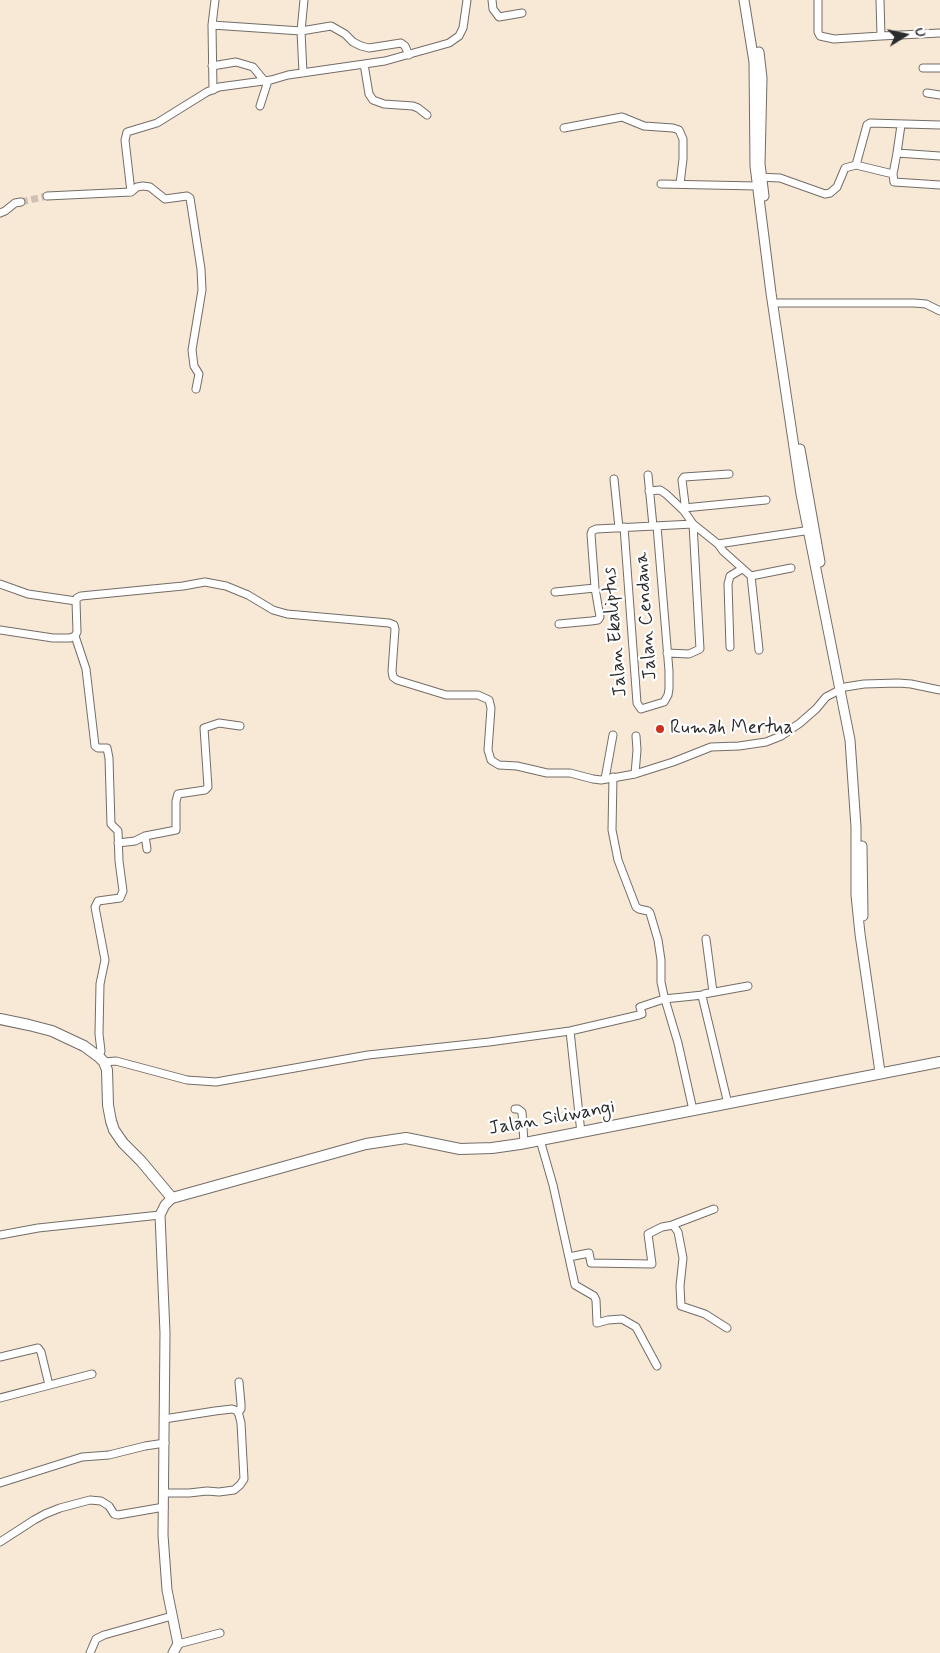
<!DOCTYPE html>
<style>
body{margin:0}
#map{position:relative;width:940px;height:1653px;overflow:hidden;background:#f8e8d6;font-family:Mynerve,sans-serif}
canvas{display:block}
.north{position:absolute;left:880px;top:10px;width:50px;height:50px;-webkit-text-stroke:4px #fff;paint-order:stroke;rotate:80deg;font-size:14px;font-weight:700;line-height:20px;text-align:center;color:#2b2b2b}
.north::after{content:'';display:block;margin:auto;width:18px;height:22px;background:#2b2b2b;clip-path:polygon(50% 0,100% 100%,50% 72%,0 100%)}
</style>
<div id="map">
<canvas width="940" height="1653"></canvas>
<div class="north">U</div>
</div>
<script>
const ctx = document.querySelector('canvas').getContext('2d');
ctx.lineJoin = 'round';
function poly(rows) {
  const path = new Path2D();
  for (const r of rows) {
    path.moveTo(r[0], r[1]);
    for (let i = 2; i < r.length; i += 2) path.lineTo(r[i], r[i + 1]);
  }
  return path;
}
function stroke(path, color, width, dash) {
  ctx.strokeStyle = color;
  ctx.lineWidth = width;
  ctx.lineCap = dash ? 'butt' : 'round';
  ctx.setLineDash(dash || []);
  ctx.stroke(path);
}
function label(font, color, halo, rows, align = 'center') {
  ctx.font = font + ' Mynerve,sans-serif';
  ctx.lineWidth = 4.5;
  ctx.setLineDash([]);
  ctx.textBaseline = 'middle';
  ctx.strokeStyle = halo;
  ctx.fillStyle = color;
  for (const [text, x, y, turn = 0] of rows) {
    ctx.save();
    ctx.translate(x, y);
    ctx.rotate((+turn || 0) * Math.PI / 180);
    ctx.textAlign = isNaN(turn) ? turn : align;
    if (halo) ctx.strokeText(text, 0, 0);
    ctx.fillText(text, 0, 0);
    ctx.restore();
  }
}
const minorTunnel = poly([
 [21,202,47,196]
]);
const minor = poly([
 [492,0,493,9,499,17,522,13],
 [818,0,818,32,820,36,834,39,881,36],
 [880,0,881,36,940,33],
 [212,25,215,0],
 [364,64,369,94,373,100,384,104,413,106,418,108,427,115],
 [212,66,236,62,253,67,267,84,260,106],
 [923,68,940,68],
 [303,73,301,31,304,0],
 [213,90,212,25,301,31,331,26,345,34,353,42,361,46,369,48,401,43,405,46,409,55],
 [927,93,940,95],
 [901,125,897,153,940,156],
 [564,128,622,117,644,126,673,128,679,130,683,139,683,159,680,184],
 [897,153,893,174,894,182,940,185],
 [856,165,893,174],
 [758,177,780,178,825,194,830,193,837,187,845,168,856,165,867,125,870,123,940,125],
 [661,184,757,186],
 [131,192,137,187,143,186,150,187,165,199,187,196,190,198,201,269,202,290,192,350,194,366,199,374,196,389],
 [47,196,131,192,125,140,127,132,157,123,207,92,219,87,271,80,288,75,385,61,449,43,459,36,463,28,467,0],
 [0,213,5,211,15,203,21,202],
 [778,303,914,303,926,304,940,311],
 [648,475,653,526],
 [614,479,619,528],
 [649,491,660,490,666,494,684,511,693,524,718,544,723,551,751,576],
 [684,508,766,500],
 [684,511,685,504,682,480,684,477,729,474],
 [624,527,637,703,641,709,664,702,668,695,669,689,669,671,657,526],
 [718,544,811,530],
 [751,576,759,650],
 [751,576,791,568],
 [0,584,28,594,76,601],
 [555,592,595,588],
 [559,624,591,621,598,620,600,617,595,588,591,534,592,531,596,529,693,524],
 [0,630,53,638,70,638,75,636,77,632,76,601,77,598,81,596,183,586,205,582,226,586,248,595,273,610,287,614,389,623,394,625,395,629,392,671,393,677,397,680,446,695,478,695,489,700,491,708,488,750,491,760,494,762,499,765,517,766,547,773,570,773,593,779,601,780,635,774,673,762,711,747,739,746,766,742,781,736,800,723,816,709,826,697,845,687,864,684,898,683,911,684,940,690],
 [75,636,86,669,95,746,98,748,107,748,109,758,111,824,118,831,119,861,123,891,120,898,98,901,95,907,105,960,100,984,99,1034,101,1051,99,1057],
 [730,647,728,584,730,576,742,569],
 [667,653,689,654,700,649,693,524],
 [635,774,637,750,636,736],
 [613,777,612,830,618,860,636,907,639,909,648,911,650,913,658,940,661,960,661,982,664,996,678,1043,693,1110],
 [605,779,613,735],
 [145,836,147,849],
 [118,843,135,841,145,836,176,830,176,801,178,794,205,790,208,787,204,728,219,723,240,726],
 [706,939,713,992],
 [570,1031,581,1133],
 [104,1062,116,1061,187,1080,216,1082,368,1055,489,1042,570,1031,639,1015,642,1014,640,1007,664,999,703,995],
 [728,1104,702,996,704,994,748,986],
 [515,1109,518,1109,522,1112,524,1143],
 [540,1140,553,1185,575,1285,594,1296,596,1300,597,1323,608,1320,622,1319,636,1327,657,1366],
 [672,1225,714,1209],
 [0,1235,38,1228,160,1215],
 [569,1257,589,1253,591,1263,652,1264,648,1234,662,1227,673,1225,678,1232,683,1258,680,1286,681,1306,705,1314,727,1328],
 [0,1357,38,1348,41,1352,49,1385],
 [0,1398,92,1374],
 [238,1413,241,1409,241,1404,239,1382],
 [0,1483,82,1457,109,1455,145,1446,165,1443],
 [164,1493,189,1493,207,1491,219,1492,234,1490,240,1485,244,1479,241,1423,238,1411,232,1409,215,1411,164,1419],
 [0,1542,34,1520,45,1514,60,1508,90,1500,101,1501,109,1506,114,1514,118,1515,164,1507],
 [178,1644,220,1633],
 [90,1653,96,1639,104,1635,172,1616]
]);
const tertiary = poly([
 [744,0,754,62,755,166,771,293,801,494,850,740,856,827,856,895,860,934,880,1072],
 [759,52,762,78,760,164,764,196],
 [800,449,820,562],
 [862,846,863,916],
 [172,1198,165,1205,160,1215,165,1333,163,1535,167,1590,178,1644,173,1653]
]);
const primary = poly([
 [0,1019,29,1025,52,1031,84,1046,99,1057,104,1062,107,1070,108,1105,111,1121,114,1130,123,1143,141,1161,172,1198,366,1144,406,1138,460,1149,492,1148,520,1144,940,1062]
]);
const markers = [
 [660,729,5,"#c8321e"]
];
const streetNames = [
 ["Jalan Cendana",647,616,-94],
 ["Jalan Ekaliptus",616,632,-95],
 ["Jalan Siliwangi",552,1119,-10]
];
const poiNames = [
 ["Rumah Mertua",670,729]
];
stroke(minorTunnel, '#cfc2b4', 7, [7, 3.5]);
stroke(minor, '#736d67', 9);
stroke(tertiary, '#736d67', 11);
stroke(primary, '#736d67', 12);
stroke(minor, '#fff', 7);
stroke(tertiary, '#fff', 9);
stroke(primary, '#fff', 10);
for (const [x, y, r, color] of markers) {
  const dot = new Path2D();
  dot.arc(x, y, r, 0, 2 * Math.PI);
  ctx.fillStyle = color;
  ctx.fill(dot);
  stroke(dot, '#fff', 2);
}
label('19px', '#2b2b2b', '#fff', streetNames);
label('19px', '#2b2b2b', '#fff', poiNames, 'left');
</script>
